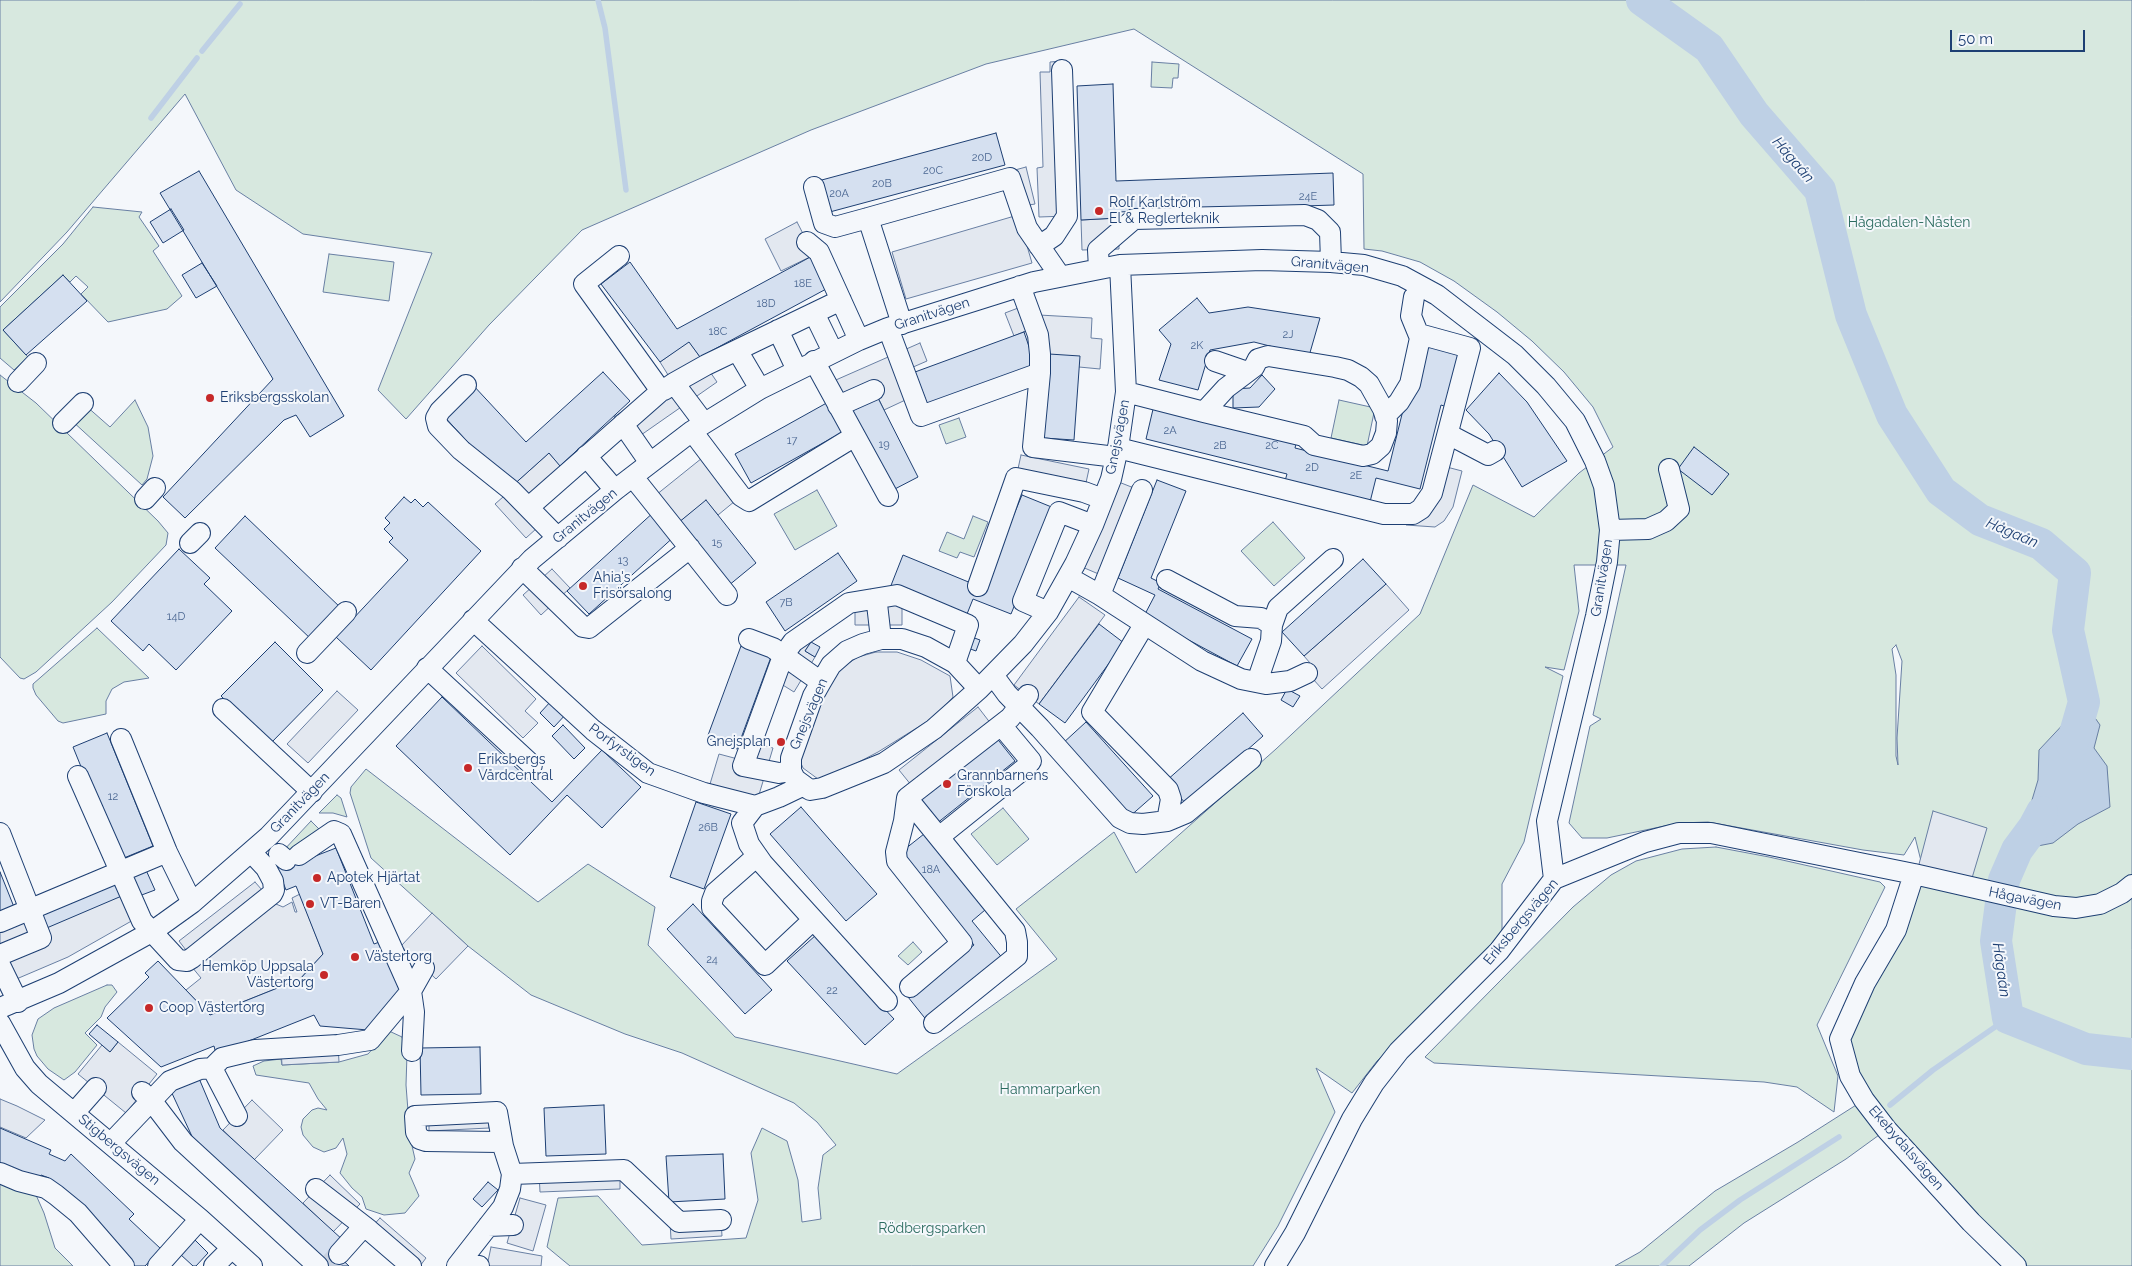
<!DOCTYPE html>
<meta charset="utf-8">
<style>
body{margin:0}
#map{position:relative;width:2132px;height:1266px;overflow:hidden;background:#f4f7fb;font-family:Raleway,sans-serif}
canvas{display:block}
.scale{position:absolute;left:1950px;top:30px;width:135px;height:22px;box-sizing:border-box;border:2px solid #1d3f73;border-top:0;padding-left:6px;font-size:15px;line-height:18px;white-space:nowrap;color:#1d3f73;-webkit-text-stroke:4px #f4f7fb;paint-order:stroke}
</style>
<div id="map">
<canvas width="2132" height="1266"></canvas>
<div class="scale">50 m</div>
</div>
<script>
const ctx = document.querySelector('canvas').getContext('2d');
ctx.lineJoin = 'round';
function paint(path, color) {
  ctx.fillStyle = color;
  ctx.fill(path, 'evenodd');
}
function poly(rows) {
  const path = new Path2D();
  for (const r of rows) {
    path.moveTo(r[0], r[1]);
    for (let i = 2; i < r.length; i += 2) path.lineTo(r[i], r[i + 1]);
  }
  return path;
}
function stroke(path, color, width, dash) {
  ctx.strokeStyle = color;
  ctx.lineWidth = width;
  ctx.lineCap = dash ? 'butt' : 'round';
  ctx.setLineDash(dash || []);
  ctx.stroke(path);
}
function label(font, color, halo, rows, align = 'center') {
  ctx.font = font + ' Raleway,sans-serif';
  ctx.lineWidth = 4;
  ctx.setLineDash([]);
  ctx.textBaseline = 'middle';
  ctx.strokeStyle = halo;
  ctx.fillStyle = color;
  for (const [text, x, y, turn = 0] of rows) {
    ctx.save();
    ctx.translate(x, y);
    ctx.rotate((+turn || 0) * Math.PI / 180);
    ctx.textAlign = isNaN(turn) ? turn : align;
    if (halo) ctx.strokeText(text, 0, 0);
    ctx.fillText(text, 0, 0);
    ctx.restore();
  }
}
const green = poly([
 [0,0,2132,0,2132,1266,2016,1266,1886,1130,1846,1159,1744,1223,1689,1266,1615,1266,1640,1252,1715,1191,1798,1142,1864,1100,1840,1039,1922,865,1915,837,1904,855,1863,850,1708,822,1679,823,1607,838,1582,838,1569,823,1590,726,1601,719,1593,715,1626,565,1574,565,1579,611,1564,670,1545,667,1563,676,1524,842,1502,884,1502,932,1477,961,1377,1061,1352,1093,1316,1068,1335,1112,1278,1226,1253,1266,570,1266,547,1247,558,1198,598,1196,642,1245,746,1238,758,1200,751,1153,762,1128,787,1141,798,1180,802,1222,821,1219,818,1188,823,1155,836,1145,817,1122,794,1103,682,1053,625,1034,531,995,468,946,371,858,350,793,351,787,366,769,538,902,588,864,655,907,648,945,735,1037,897,1074,1057,959,1016,909,1114,832,1136,873,1276,749,1420,614,1473,485,1534,517,1579,473,1613,447,1593,407,1564,372,1532,341,1497,312,1454,281,1420,262,1382,251,1364,249,1363,174,1134,29,986,64,811,130,582,230,489,325,406,419,378,390,432,253,303,234,236,190,185,94,67,232,0,302,0,0],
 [1896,645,1902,661,1897,738,1898,765,1896,756,1896,675,1892,649,1896,645],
 [1152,62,1179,64,1178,78,1173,78,1172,88,1151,87,1152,62],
 [93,207,142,212,139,217,159,246,153,251,182,296,167,309,108,322,81,294,88,287,76,276,70,282,63,275,3,330,28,357,14,370,0,358,0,307,63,244,93,207],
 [329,254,394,262,389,301,323,292,329,254],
 [0,375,36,403,158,521,168,533,166,545,112,602,36,672,24,679,20,678,0,657,0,375],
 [135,400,148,427,153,456,147,479,142,485,71,420,85,405,110,427,135,400],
 [1339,400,1375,408,1367,446,1331,438,1339,400],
 [959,418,966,437,946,444,939,425,959,418],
 [817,490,837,526,795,550,774,514,817,490],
 [973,516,988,522,974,557,960,552,957,558,939,551,947,532,964,539,973,516],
 [1273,522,1305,558,1274,586,1241,551,1273,522],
 [97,628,149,678,124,682,112,689,106,701,106,714,63,723,58,721,36,695,33,688,33,684,97,628],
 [337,795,341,798,347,817,333,813,319,813,337,795],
 [1003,808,1029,839,997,865,971,834,1003,808],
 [311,821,321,831,296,854,283,851,311,821],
 [1716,847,1769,857,1880,882,1885,887,1817,1025,1838,1076,1834,1112,1797,1087,1764,1082,1434,1063,1425,1057,1573,907,1611,875,1636,861,1682,849,1716,847],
 [913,942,922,952,908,965,898,956,913,942],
 [107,985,112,985,117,992,105,1007,101,1017,85,1033,97,1045,75,1072,64,1080,48,1069,37,1056,34,1049,32,1035,38,1019,54,1008,107,985],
 [389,1031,402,1037,407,1054,406,1085,410,1137,415,1159,409,1173,419,1196,405,1213,384,1215,366,1209,362,1197,352,1188,340,1173,347,1154,343,1138,336,1148,324,1152,313,1147,303,1135,301,1127,303,1119,312,1110,318,1108,327,1110,318,1099,309,1083,256,1075,253,1066,264,1061,281,1059,282,1065,339,1062,368,1054,389,1031],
 [0,1183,36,1195,44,1213,55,1248,73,1266,0,1266,0,1183]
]);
const parking = poly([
 [1062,61,1067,216,1039,217,1037,168,1043,167,1040,72,1050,72,1050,62,1062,61],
 [1026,167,1035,204,1023,206,1015,170,1026,167],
 [1018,215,1032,263,906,299,892,252,1018,215],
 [1118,218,1119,249,1082,250,1081,220,1118,218],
 [797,222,814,255,781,271,765,239,797,222],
 [1026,305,1035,327,1014,336,1005,313,1026,305],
 [1039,315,1092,318,1091,338,1102,339,1100,369,1079,367,1036,354,1039,315],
 [689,341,717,382,631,442,614,417,670,378,660,362,689,341],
 [920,343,927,361,904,371,914,396,884,410,871,383,836,399,829,383,920,343],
 [712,450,746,492,718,515,706,501,678,523,656,495,712,450],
 [549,453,573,480,540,509,548,518,526,538,495,504,511,490,510,488,549,453],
 [1021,455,1089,469,1084,492,1016,478,1021,455],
 [1439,465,1462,471,1453,507,1444,521,1435,527,1406,525,1409,514,1439,465],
 [1111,479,1134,488,1101,575,1075,564,1111,479],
 [552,569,570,588,541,615,523,595,552,569],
 [1386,584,1409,610,1322,689,1303,668,1310,663,1304,656,1386,584],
 [1079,597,1105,615,1039,704,1014,685,1079,597],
 [855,604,902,604,902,625,855,625,855,604],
 [804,638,811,642,805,651,815,657,794,692,778,682,804,638],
 [482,646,536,699,525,711,538,723,523,738,456,673,482,646],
 [876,652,897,652,921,660,950,676,953,697,936,716,878,752,832,776,818,779,803,768,798,756,820,695,841,668,858,657,876,652],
 [337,691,358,710,308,763,287,744,337,691],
 [978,707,998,733,920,796,899,770,978,707],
 [755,743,773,748,758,798,710,784,719,754,749,762,755,743],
 [1933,811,1987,828,1972,878,1918,868,1933,811],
 [117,877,135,919,68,957,0,986,0,926,117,877],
 [255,882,269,898,271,907,276,904,283,907,292,902,295,912,297,912,292,898,300,894,323,954,300,979,210,1015,186,990,201,978,187,961,192,958,179,941,255,882],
 [432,913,468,946,436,979,401,946,432,913],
 [118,1042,157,1074,126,1113,78,1074,102,1045,110,1052,118,1042],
 [338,1045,339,1062,282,1065,281,1049,338,1045],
 [0,1099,17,1106,45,1120,26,1138,0,1127,0,1099],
 [252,1100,283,1130,254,1160,223,1130,252,1100],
 [488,1112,489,1128,429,1131,429,1115,488,1112],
 [620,1170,620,1189,540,1192,539,1173,620,1170],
 [330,1175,360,1204,333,1232,303,1203,330,1175],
 [520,1198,546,1205,533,1251,507,1243,520,1198],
 [380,1218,426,1258,420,1266,369,1230,380,1218],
 [721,1220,722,1236,671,1239,670,1222,721,1220],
 [491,1247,542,1256,541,1266,487,1266,491,1247]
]);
const water = poly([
 [2084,702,2100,725,2094,748,2107,766,2110,807,2078,824,2053,843,2017,850,2038,780,2039,750,2084,702]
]);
const stream = poly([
 [598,0,605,28,626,190],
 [202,51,240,4],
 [151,118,197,58],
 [1890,1105,1933,1070,2008,1018],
 [1662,1266,1700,1230,1740,1200,1839,1137]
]);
const river = poly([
 [1642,0,1709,48,1754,114,1820,190,1851,315,1892,415,1941,491,1980,520,2041,544,2075,573,2068,630,2084,702,2072,744],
 [2042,812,2034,827,2017,850,2004,880,1996,941,2008,1018,2086,1049,2132,1054]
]);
const building = poly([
 [1113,84,1116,181,1333,173,1334,205,1117,212,1118,218,1081,220,1077,86,1113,84],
 [996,133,1005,165,826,213,818,181,996,133],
 [199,171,344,416,310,437,296,415,284,420,185,518,163,497,273,379,160,193,199,171],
 [171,209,184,230,163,243,150,222,171,209],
 [814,255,828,288,700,357,689,342,660,362,601,284,630,262,677,329,814,255],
 [202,263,217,286,196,298,182,275,202,263],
 [63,275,87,301,26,355,3,330,63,275],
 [1197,298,1209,313,1248,307,1320,318,1309,356,1254,342,1210,350,1198,390,1159,380,1171,344,1159,330,1197,298],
 [1024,332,1036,367,928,406,915,372,1024,332],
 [1427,339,1461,347,1447,407,1441,405,1420,489,1376,478,1370,502,1285,481,1287,474,1146,439,1154,405,1297,440,1295,448,1388,471,1406,398,1427,339],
 [1049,354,1080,356,1074,440,1043,438,1049,354],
 [603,372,630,401,560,466,549,453,510,488,441,413,472,384,526,442,603,372],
 [1499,373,1527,402,1567,461,1522,487,1489,434,1466,410,1499,373],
 [1262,375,1275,389,1259,407,1233,408,1233,389,1250,388,1262,375],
 [878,398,918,477,891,491,850,412,878,398],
 [832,400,848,429,751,483,735,454,832,400],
 [1694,447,1729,474,1712,495,1678,469,1694,447],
 [1157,480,1186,491,1151,578,1161,583,1158,589,1252,639,1237,666,1144,616,1155,595,1118,578,1157,480],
 [1022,495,1054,508,1011,614,973,599,965,619,890,588,903,555,983,588,1022,495],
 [404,497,411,503,415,499,423,507,428,502,481,551,371,670,336,637,408,560,389,542,393,538,384,529,390,523,385,518,404,497],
 [706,500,756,563,728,586,678,523,706,500],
 [655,511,677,534,589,614,567,591,655,511],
 [245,516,342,609,312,640,215,548,245,516],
 [179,549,210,578,204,584,232,611,176,670,149,644,143,651,111,621,179,549],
 [838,553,857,581,785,631,766,602,838,553],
 [1363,559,1386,584,1304,656,1282,632,1363,559],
 [1099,624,1124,643,1065,723,1039,704,1099,624],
 [969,636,980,640,976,651,965,647,969,636],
 [275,642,323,690,270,744,221,696,275,642],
 [811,642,820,647,815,657,805,651,811,642],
 [741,646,771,657,737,749,707,738,741,646],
 [1287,689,1300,696,1293,707,1281,700,1287,689],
 [442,697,552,802,602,750,641,787,602,828,567,795,510,855,396,746,442,697],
 [552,700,567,713,554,727,540,713,552,700],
 [1243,713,1263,736,1186,804,1166,781,1243,713],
 [1086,722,1153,796,1128,818,1062,744,1086,722],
 [563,725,585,748,574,759,552,736,563,725],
 [107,733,153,846,119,860,73,747,107,733],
 [995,736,1015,761,936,824,916,799,995,736],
 [696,802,731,814,704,889,670,877,696,802],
 [801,807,877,894,846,921,770,834,801,807],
 [924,834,985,910,972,921,1004,960,928,1022,908,997,974,945,900,853,924,834],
 [336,848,374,944,382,941,403,992,368,1030,320,1026,314,1015,216,1054,214,1046,161,1067,107,1018,149,977,145,973,158,961,210,1015,300,979,323,954,296,886,286,890,277,867,298,859,300,862,336,848],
 [146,870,155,890,139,896,130,876,146,870],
 [0,872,16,912,0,919,0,872],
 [117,877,124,895,42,930,34,911,117,877],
 [693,904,772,990,745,1014,667,929,693,904],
 [816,935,894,1019,865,1045,787,961,816,935],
 [97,1025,118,1042,110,1052,89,1034,97,1025],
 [480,1047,481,1094,421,1095,420,1048,480,1047],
 [198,1076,220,1128,344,1241,334,1252,349,1266,327,1266,196,1145,170,1089,198,1076],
 [604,1105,606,1154,546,1156,544,1108,604,1105],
 [0,1128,51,1150,49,1154,65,1161,71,1154,134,1214,129,1219,161,1249,145,1266,131,1266,48,1179,49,1178,41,1175,37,1183,0,1168,0,1128],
 [723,1154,725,1199,669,1202,666,1156,723,1154],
 [488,1182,498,1190,482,1207,473,1199,488,1182],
 [194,1239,208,1253,196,1266,193,1266,180,1254,194,1239]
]);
const minorTunnel = poly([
 [327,1266,339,1254]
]);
const minor = poly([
 [814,187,824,223,835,227,868,218],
 [807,242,819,252,859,340],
 [1039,246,1054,236,1067,216,1062,70],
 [1099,269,1098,250,1134,219,1305,215,1318,220,1330,232,1331,262],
 [1020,286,1038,335,1040,354,1040,373],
 [814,313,833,352],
 [902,324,868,218,1010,178,1027,228,1060,276],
 [888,328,921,416,1040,373,1033,447,1116,457],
 [778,330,797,370],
 [737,350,760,389],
 [814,361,888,496],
 [1215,361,1247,372],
 [18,382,36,363],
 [674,383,706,365,841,300],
 [466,385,440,411,436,418,438,426,461,450,511,490,558,538],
 [664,390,674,383,704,423],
 [1126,392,1204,412,1304,436,1314,445,1363,456,1372,454,1381,446,1386,433,1387,421,1383,409,1369,384,1361,377,1348,370,1335,367,1268,356,1258,359,1254,367,1226,388,1204,412],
 [838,406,874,390],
 [1385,416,1399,402,1410,384,1420,338,1411,316,1414,297],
 [63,423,83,403],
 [623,424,650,463],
 [692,431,741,496,749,501,855,436],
 [1448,434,1488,455,1495,451],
 [1118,448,1384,514,1413,514,1421,509,1432,493,1470,348,1419,334],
 [586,456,615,490],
 [633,477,727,595],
 [145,499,155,488],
 [529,507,661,391,584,284,619,256],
 [1610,530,1648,529,1666,521,1679,509,1669,469],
 [190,543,200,533],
 [522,568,583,627,589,628,690,548],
 [1068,577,1100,595,1202,661,1241,679,1266,684,1290,681,1307,673],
 [1167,580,1235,616,1261,618,1272,625],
 [978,586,1016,478,1084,492,1103,499],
 [1100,595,1142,490],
 [874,599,877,604,881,639],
 [1048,612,1023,601,1059,512,1093,525],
 [473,620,593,730,648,773,704,793,755,806,779,797,802,786],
 [1144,625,1092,712,1168,790,1171,799,1167,821],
 [749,639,773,648,821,682],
 [307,653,346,612],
 [427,668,532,765],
 [993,675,1007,694,1040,728,1120,818,1130,823,1143,824,1167,821,1186,813,1251,759],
 [1257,682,1271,641,1272,625,1278,608,1333,559],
 [979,689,955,663,926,647,902,639,881,639,863,644,847,651,831,665,821,682,813,696,791,758,791,771,795,779,810,790,822,788,884,763,934,729,979,689,1023,644,1048,612,1075,564,1093,525,1111,479,1118,448,1126,392,1120,265],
 [223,709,312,792],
 [121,739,167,852,192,903],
 [791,771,779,773,743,766,783,656,793,642,849,603,897,595,968,625,955,663],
 [78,776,142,921,178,960,187,961,192,958,272,894,274,890,273,881,266,868,251,852],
 [907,798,904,821,896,852,897,861,962,943,910,987],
 [755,806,742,823,749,844,763,864,887,1001],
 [0,833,41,938,0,955],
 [939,837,1025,768,1031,761,1001,725],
 [279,854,286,860],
 [757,856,715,893,712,901,712,908,765,965,813,920],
 [1914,874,1896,930,1865,983,1840,1039,1850,1076,1864,1100,1887,1130,1971,1222,2016,1266],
 [0,922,167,852],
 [0,965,18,1002],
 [0,1008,59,983,153,931,192,903,269,836,532,559,615,490,692,431,760,389,859,340,888,328,1034,282,1120,265,1262,260,1331,262,1364,265,1402,276,1437,295,1515,355,1546,386,1575,421,1595,461,1604,486,1610,530,1607,562,1596,616,1547,821,1554,879],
 [0,1023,25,1068,39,1084,200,1219,252,1266],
 [934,1023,1017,956,1017,942,1015,931,907,798,1010,718,1028,695],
 [412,1051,414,1012,411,991,424,968],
 [212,1068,237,1116],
 [142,1092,151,1100,183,1142,318,1266],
 [74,1113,96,1088],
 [111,1143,170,1081,200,1069,212,1068,222,1058,255,1050,338,1045,370,1040,411,991,341,834,334,831,299,855],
 [0,1173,19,1181,46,1188,56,1195,78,1213,124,1266],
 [512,1174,624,1170,679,1222,721,1220],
 [316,1189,369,1230,411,1266],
 [488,1226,513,1225],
 [339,1254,364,1226],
 [459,1264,479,1266],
 [158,1266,200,1219],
 [214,1266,232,1248],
 [457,1266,503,1207,510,1189,512,1174,503,1146,497,1112,415,1116,416,1132,420,1139,426,1141,499,1142,503,1146],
 [1275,1266,1295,1233,1352,1119,1374,1083,1399,1051,1499,951,1554,879,1645,842,1679,833,1711,833,1914,874,2054,906,2076,908,2100,904,2122,893,2132,885]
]);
const markers = [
 [1099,211,5,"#c62828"],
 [210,398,5,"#c62828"],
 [583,586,5,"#c62828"],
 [781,742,5,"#c62828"],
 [468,768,5,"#c62828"],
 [947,784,5,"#c62828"],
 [317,878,5,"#c62828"],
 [310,904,5,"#c62828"],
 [355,957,5,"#c62828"],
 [324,975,5,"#c62828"],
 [149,1008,5,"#c62828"]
];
const numberNames = [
 ["20D",982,158],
 ["20C",933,171],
 ["20B",882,184],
 ["20A",839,194],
 ["24E",1308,197],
 ["18E",803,284],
 ["18D",766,304],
 ["18C",718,332],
 ["2J",1288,335],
 ["2K",1197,346],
 ["2A",1170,431],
 ["17",792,441],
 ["19",884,445],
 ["2B",1220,446],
 ["2C",1272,446],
 ["2D",1312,468],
 ["2E",1356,476],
 ["15",717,543],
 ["13",623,561],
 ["7B",786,603],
 ["14D",176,617],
 ["12",113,797],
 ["26B",708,828],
 ["18A",931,870],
 ["24",712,960],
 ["22",832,991]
];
const poiNames = [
 ["Rolf Karlström",1109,203],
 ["El & Reglerteknik",1109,219],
 ["Eriksbergsskolan",220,398],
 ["Ahia's",593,578],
 ["Frisörsalong",593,594],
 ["Gnejsplan",771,742,"right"],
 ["Eriksbergs",478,760],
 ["Vårdcentral",478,776],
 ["Grannbarnens",957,776],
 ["Förskola",957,792],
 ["Apotek Hjärtat",327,878],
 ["VT-Baren",320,904],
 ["Västertorg",365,957],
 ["Hemköp Uppsala",314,967,"right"],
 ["Västertorg",314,983,"right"],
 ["Coop Västertorg",159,1008]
];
const parkNames = [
 ["Hågadalen-Nåsten",1909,223],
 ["Hammarparken",1050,1090],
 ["Rödbergsparken",932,1229]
];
const streetNames = [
 ["Granitvägen",1330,265,5],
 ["Granitvägen",932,314,-18],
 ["Gnejsvägen",1118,437,-79],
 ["Granitvägen",585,516,-39],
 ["Granitvägen",1602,578,-81],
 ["Gnejsvägen",809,714,-67],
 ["Porfyrstigen",622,750,36],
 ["Granitvägen",300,803,-46],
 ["Hågavägen",2025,899,11],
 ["Eriksbergsvägen",1521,922,-50],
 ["Ekebydalsvägen",1906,1148,49],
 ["Stigbergsvägen",119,1150,40]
];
const waterNames = [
 ["Hågaån",1793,160,49],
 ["Hågaån",2012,533,23],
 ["Hågaån",2001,970,82]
];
paint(green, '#d7e8df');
stroke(green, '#687fa3', 1);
paint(parking, '#e3e8f0');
stroke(parking, '#687fa3', 1);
paint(water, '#bed0e5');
stroke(water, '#687fa3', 1);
stroke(stream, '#bed0e5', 5.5);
stroke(river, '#bed0e5', 32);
paint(building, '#d5e0f0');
stroke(building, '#1d3f73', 1);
stroke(minorTunnel, '#c9d2e0', 20, [20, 10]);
stroke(minor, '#1d3f73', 22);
stroke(minor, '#f4f7fb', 20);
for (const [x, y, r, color] of markers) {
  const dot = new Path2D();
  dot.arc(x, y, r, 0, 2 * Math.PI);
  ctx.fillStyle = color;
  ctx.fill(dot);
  stroke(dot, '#f4f7fb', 2);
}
label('11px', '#4b6792', null, numberNames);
label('14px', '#1d3f73', '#f4f7fb', poiNames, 'left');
label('14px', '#2c6c60', '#f4f7fb', parkNames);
label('14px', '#1d3f73', '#f4f7fb', streetNames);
label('italic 15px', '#1d3f73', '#f4f7fb', waterNames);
</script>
